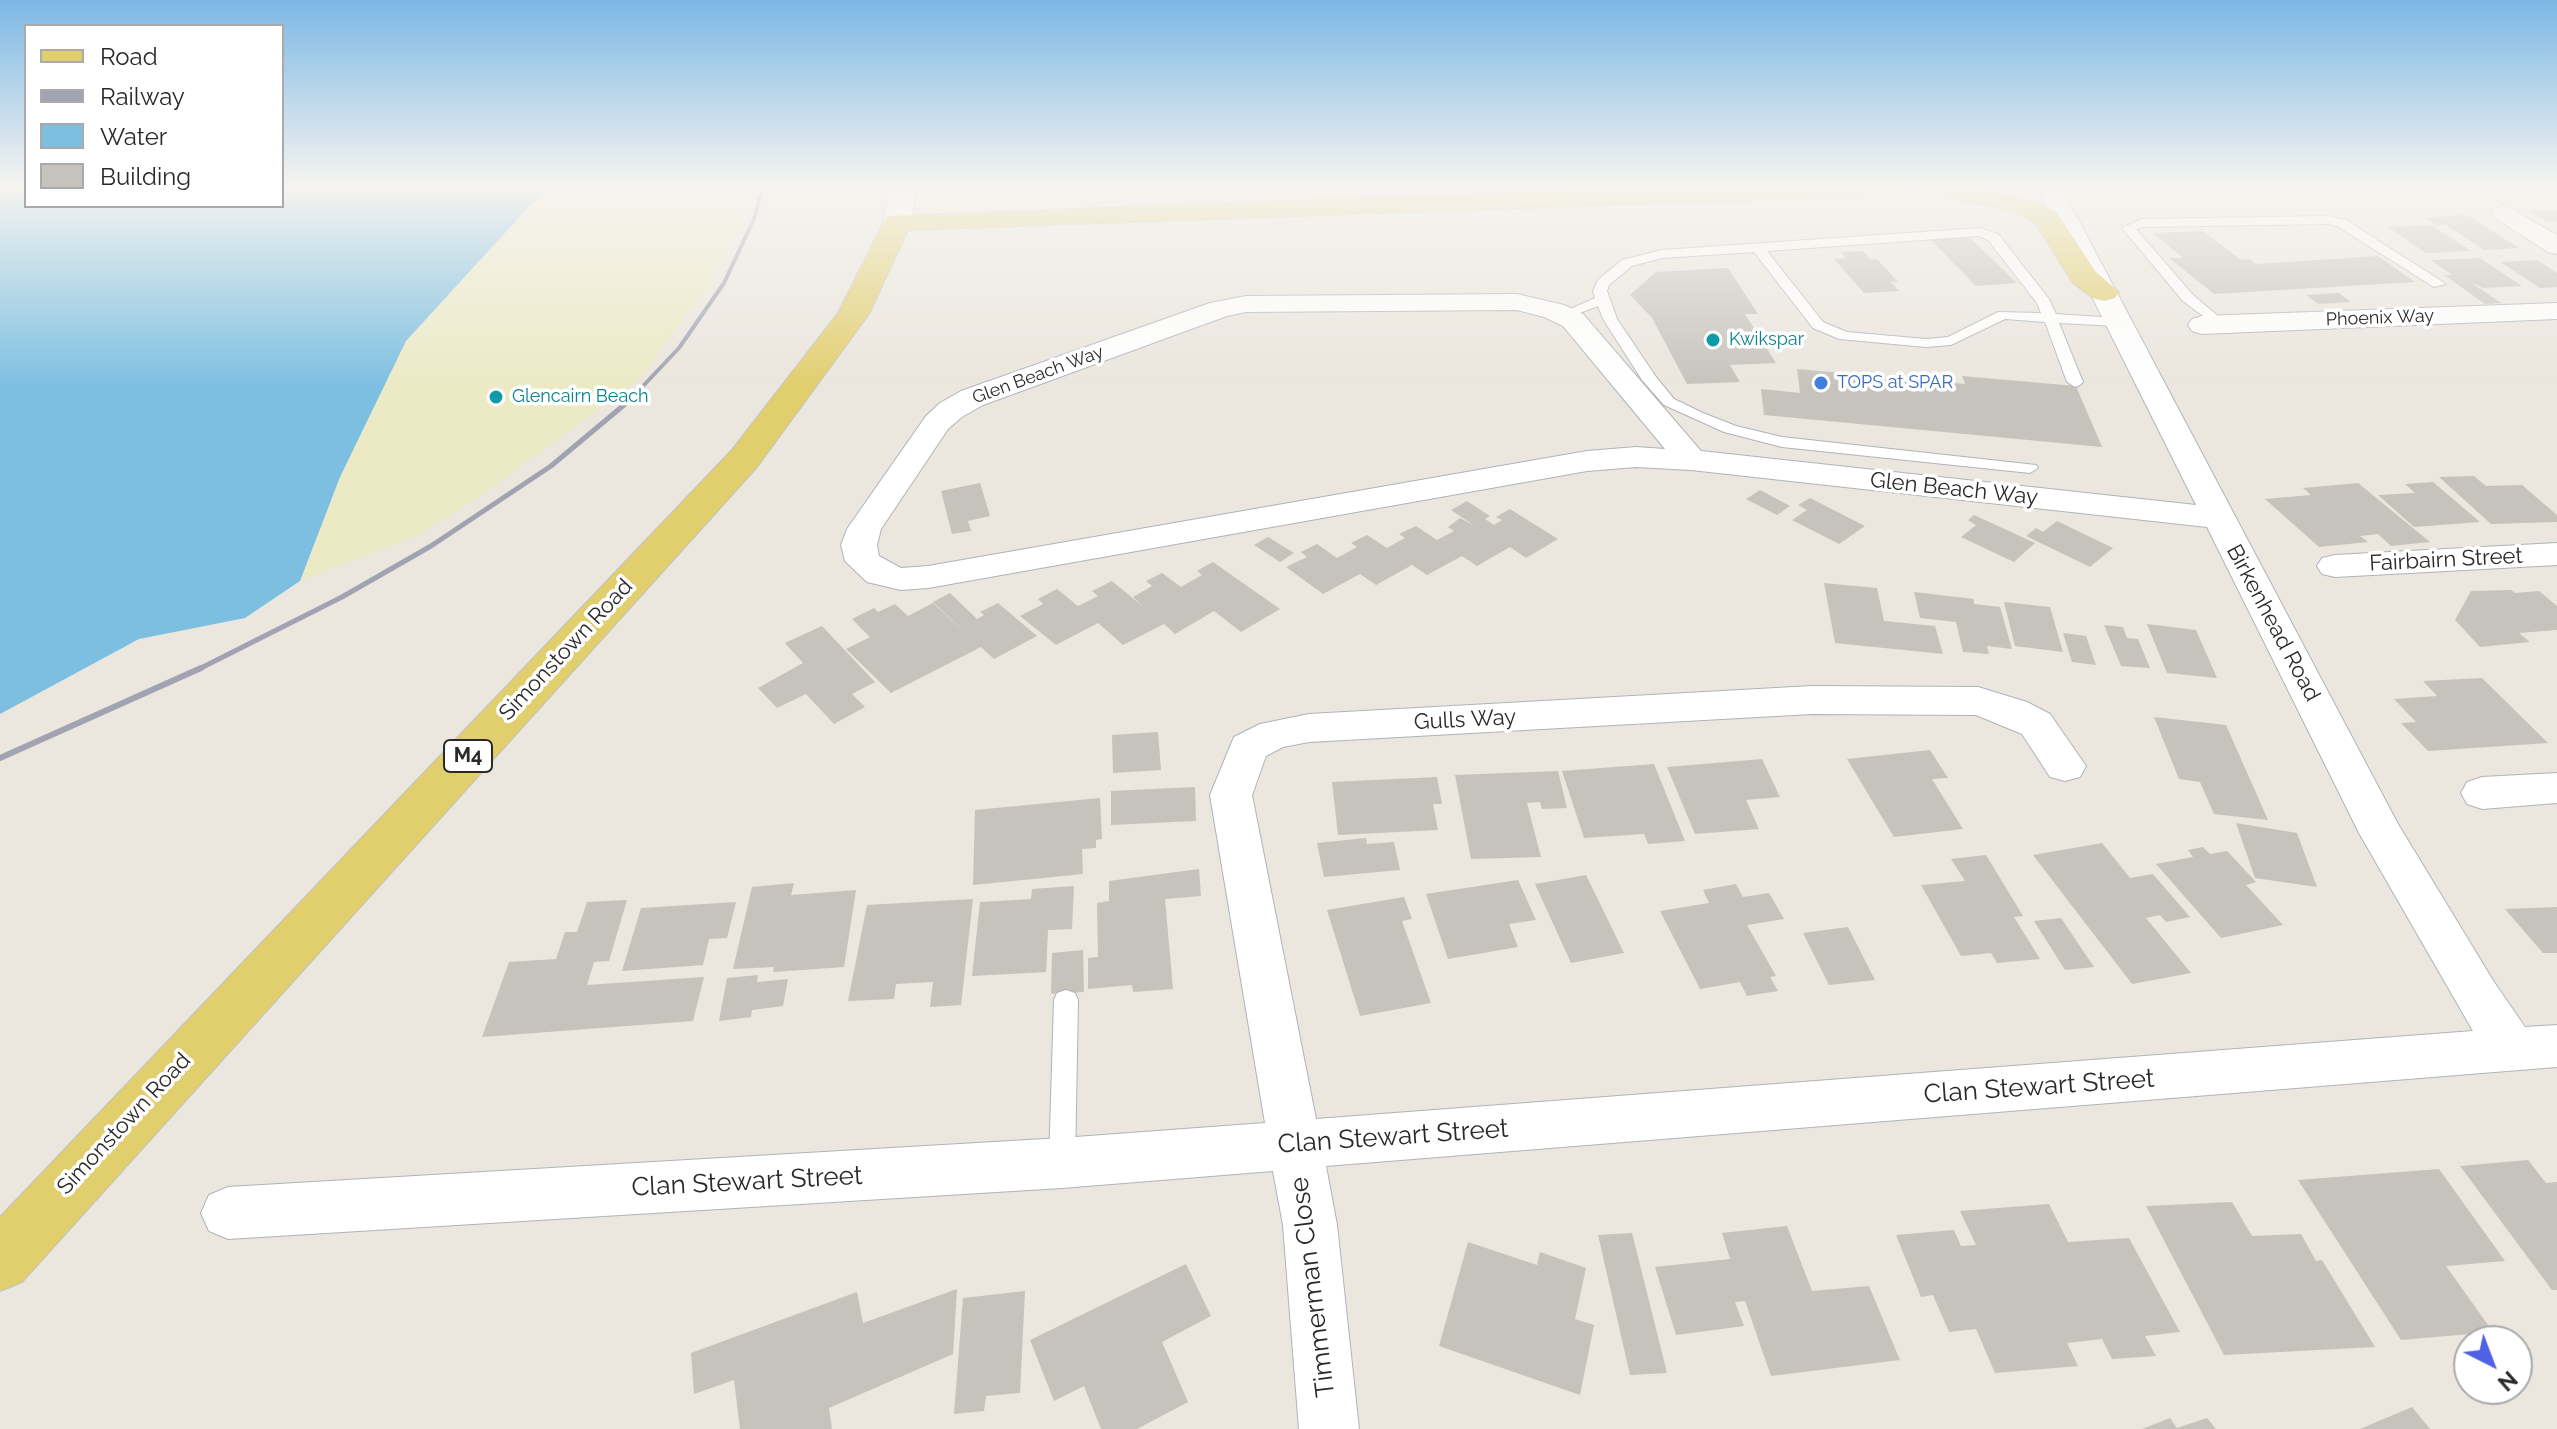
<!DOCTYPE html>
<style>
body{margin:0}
#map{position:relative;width:2557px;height:1429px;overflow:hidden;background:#ebe6de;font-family:Raleway,sans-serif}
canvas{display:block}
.legend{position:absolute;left:24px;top:24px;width:260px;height:184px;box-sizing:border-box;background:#fff;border:2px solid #aaa;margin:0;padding:10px 14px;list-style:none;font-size:24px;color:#2a2a2a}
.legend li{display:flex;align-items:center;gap:16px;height:40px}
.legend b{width:40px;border:2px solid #aaa}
.north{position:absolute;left:2453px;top:1325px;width:80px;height:80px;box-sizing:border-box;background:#fff;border:2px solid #aaa;border-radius:50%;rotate:138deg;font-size:22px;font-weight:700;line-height:32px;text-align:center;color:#2a2a2a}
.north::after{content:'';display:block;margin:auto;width:28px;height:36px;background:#5061e5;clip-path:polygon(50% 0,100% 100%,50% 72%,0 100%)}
</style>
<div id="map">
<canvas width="2557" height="1429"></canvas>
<ul class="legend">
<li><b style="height:10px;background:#e1ce6d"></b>Road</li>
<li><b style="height:10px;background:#a1a3b2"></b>Railway</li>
<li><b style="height:22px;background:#7dbfe1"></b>Water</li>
<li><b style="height:22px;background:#c6c3bd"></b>Building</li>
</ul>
<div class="north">N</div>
</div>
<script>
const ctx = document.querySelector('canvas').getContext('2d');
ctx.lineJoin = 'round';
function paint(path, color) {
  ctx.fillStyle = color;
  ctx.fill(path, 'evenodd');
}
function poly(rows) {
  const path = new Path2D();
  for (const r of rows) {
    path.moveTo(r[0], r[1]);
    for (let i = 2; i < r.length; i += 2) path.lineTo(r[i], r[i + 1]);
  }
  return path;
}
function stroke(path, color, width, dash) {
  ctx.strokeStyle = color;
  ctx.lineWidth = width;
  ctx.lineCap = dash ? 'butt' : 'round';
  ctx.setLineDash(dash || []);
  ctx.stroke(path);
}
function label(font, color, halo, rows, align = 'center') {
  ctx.font = font + ' Raleway,sans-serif';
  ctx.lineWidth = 7;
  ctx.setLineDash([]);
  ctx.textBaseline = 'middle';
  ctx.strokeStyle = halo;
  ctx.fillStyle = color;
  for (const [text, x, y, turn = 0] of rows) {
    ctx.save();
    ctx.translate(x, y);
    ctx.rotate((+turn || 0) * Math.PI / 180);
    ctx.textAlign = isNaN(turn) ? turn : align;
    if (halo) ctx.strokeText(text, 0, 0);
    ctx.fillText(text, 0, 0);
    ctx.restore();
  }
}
const sand = poly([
 [547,187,749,187,747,209,708,287,638,380,483,494,418,535,300,581,340,477,406,341]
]);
const water = poly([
 [0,187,26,187,26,206,282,206,282,187,547,187,406,341,340,477,300,581,245,618,139,639,0,714]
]);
const building = poly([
 [2557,210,2557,221,2546,222,2529,211],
 [2467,215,2519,248,2484,250,2446,225,2437,226,2424,217],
 [2431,225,2471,251,2426,253,2388,227],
 [2203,231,2241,260,2250,259,2256,264,2378,256,2415,282,2214,294,2169,258,2183,258,2153,233],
 [1966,234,2017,283,1976,286,1927,236],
 [1863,251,1871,260,1877,259,1898,282,1891,282,1899,291,1864,293,1834,259,1846,258,1841,252],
 [2480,258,2522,286,2483,288,2470,282,2501,303,2485,304,2444,275,2452,275,2431,260],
 [2537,260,2557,273,2557,287,2540,288,2500,262],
 [1728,268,1758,314,1745,314,1776,363,1730,365,1740,382,1687,384,1652,318,1630,295,1656,272],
 [2339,293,2351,302,2318,304,2306,295],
 [1797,369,1965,384,1962,376,2076,386,2102,447,1764,415,1761,389,1800,393],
 [2474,476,2486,486,2522,485,2557,515,2557,522,2491,524,2439,477],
 [2433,482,2480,522,2414,527,2378,495,2415,493,2405,484],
 [980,483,990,516,968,521,971,531,952,534,941,491],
 [2358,483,2430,542,2391,546,2378,534,2360,536,2368,542,2319,547,2265,499,2311,495,2303,488],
 [1760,490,1790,506,1777,515,1746,499],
 [1810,498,1865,526,1839,544,1792,520,1807,510,1798,505],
 [1467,501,1490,516,1485,519,1494,525,1502,520,1496,517,1510,509,1558,539,1526,558,1510,547,1477,566,1462,556,1427,575,1412,565,1376,585,1360,574,1323,594,1286,567,1307,557,1301,552,1317,544,1337,558,1357,547,1351,543,1367,535,1387,548,1405,538,1399,534,1416,526,1437,540,1454,531,1448,527,1460,518,1475,526,1451,510],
 [1974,515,2035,543,2014,562,1961,537,1976,525,1968,520],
 [2057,521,2113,548,2090,567,2026,536,2036,528,2043,532],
 [1268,537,1294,553,1280,562,1254,545],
 [1213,562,1280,609,1241,632,1214,611,1175,634,1164,624,1123,645,1098,623,1056,645,1020,616,1043,604,1038,599,1057,589,1078,606,1098,596,1092,591,1112,581,1146,609,1133,597,1152,586,1146,581,1162,573,1181,587,1202,575,1197,571],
 [1824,583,1877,588,1884,621,1935,626,1943,654,1835,643],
 [2511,590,2515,593,2539,591,2557,606,2557,630,2519,633,2530,642,2480,647,2455,620,2471,591],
 [1914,592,1974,599,1974,604,2000,607,2012,649,1987,646,1989,654,1963,652,1956,622,1920,618],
 [950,593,977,619,984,615,980,612,998,603,1037,636,994,659,981,647,891,693,846,649,870,637,852,619,874,608,878,612,895,604,908,616,933,603,971,638,933,602],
 [2004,602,2050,607,2063,652,2015,646],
 [2147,624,2196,630,2217,678,2167,673],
 [2104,625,2123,627,2127,638,2138,639,2150,668,2121,666],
 [822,626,875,682,852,694,865,707,834,724,806,694,777,708,758,688,803,663,785,643],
 [2063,633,2086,636,2096,665,2072,662],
 [2482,678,2548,743,2428,751,2401,723,2416,722,2394,699,2437,696,2423,681],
 [2154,717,2226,725,2268,820,2214,814,2200,782,2179,779],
 [1158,732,1161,770,1113,773,1112,735],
 [1930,750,1948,778,1932,779,1963,829,1894,837,1847,759],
 [1762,759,1780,797,1746,800,1759,829,1695,834,1667,767],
 [1654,764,1685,841,1648,844,1644,834,1584,838,1562,771],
 [1558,771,1567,808,1542,809,1540,802,1527,803,1541,857,1471,859,1455,775],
 [1437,777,1442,804,1433,804,1438,830,1338,835,1332,782],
 [1195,787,1196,821,1111,825,1111,791],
 [1100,798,1102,839,1096,840,1096,848,1082,849,1083,874,973,885,975,810],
 [2236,823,2297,833,2317,887,2255,878],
 [1366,838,1367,844,1394,842,1400,870,1324,877,1317,843],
 [2102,843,2130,878,2153,874,2190,917,2166,922,2160,915,2146,918,2191,973,2132,984,2033,855],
 [2203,847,2210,854,2227,851,2256,882,2246,885,2283,925,2221,938,2156,864,2193,857,2188,850],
 [1986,855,2023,916,2014,917,2040,959,1997,963,1991,953,1961,956,1921,885,1965,881,1951,859],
 [1199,869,1201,896,1165,899,1173,989,1133,992,1132,985,1088,989,1088,958,1098,957,1097,903,1109,901,1109,881],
 [1586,875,1624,953,1571,963,1535,884],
 [1518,880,1536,920,1509,924,1518,947,1448,959,1426,894],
 [794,883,791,895,856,890,844,967,773,972,774,967,733,969,752,887],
 [1736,884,1743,897,1769,893,1784,919,1747,925,1776,976,1770,977,1778,991,1747,996,1740,982,1700,989,1660,911,1709,903,1703,890],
 [1074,886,1072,929,1048,930,1046,972,972,976,980,902,1031,899,1032,889],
 [1404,897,1412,919,1402,921,1431,1003,1360,1016,1327,910],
 [973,899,961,1005,930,1007,933,982,896,984,894,999,848,1001,867,905],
 [627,900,609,961,594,962,587,985,704,977,693,1021,482,1037,509,962,556,959,565,932,577,932,587,902],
 [736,902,727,938,709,939,703,965,622,971,641,908],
 [2557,907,2557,953,2543,953,2505,909],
 [2061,918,2094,967,2065,970,2034,921],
 [1848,927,1875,980,1829,985,1803,933],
 [1083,950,1084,992,1051,994,1052,953],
 [758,975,757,982,788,979,783,1006,752,1010,751,1017,719,1021,727,978],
 [2528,1160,2546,1183,2557,1182,2557,1290,2552,1290,2460,1166],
 [2439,1169,2505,1261,2446,1266,2493,1332,2401,1340,2298,1180],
 [2232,1202,2252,1236,2301,1234,2316,1261,2322,1260,2375,1347,2224,1355,2146,1206],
 [2049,1204,2068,1242,2129,1238,2180,1332,2145,1336,2156,1356,2112,1359,2102,1339,2067,1343,2078,1366,1995,1373,1976,1329,1949,1332,1933,1295,1921,1297,1896,1235,1954,1230,1961,1246,1976,1245,1960,1211],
 [1787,1226,1812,1291,1869,1286,1900,1360,1771,1376,1745,1301,1735,1302,1744,1326,1676,1335,1655,1267,1730,1259,1722,1233],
 [1632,1233,1667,1373,1630,1375,1598,1235],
 [1468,1242,1537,1265,1540,1252,1586,1268,1575,1319,1594,1325,1580,1395,1439,1346],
 [1186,1264,1211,1316,1162,1342,1188,1402,1137,1429,1101,1429,1084,1386,1054,1401,1030,1340],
 [957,1289,953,1354,829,1408,832,1429,740,1429,734,1380,694,1394,691,1353,857,1292,863,1323],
 [1025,1291,1020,1393,986,1396,984,1411,954,1414,963,1298],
 [2412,1407,2430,1429,2360,1429],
 [2170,1418,2177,1428,2207,1418,2216,1429,2142,1429]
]);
const service = poly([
 [2328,216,2346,220,2446,284,2434,287,2337,226,2328,224,2143,227,2136,229,2193,295,2224,321,2226,324,2219,328,2183,301,2122,228,2142,219,2328,216],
 [1980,228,1998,234,2049,299,2056,314,2116,318,2123,322,2116,326,2059,323,2083,382,2080,385,2075,387,2067,382,2045,322,2005,319,1951,345,1926,347,1839,339,1813,328,1754,252,1662,258,1632,266,1609,285,1607,291,1617,319,1656,377,1674,399,1703,413,1736,426,1782,437,2036,465,2038,468,2030,473,1782,447,1724,432,1664,405,1642,380,1603,319,1598,306,1564,319,1557,315,1595,298,1593,291,1598,280,1622,260,1662,250,1980,228],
 [1979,236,1988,240,2037,303,2041,313,1998,312,1948,337,1926,339,1847,332,1823,322,1767,251,1979,236],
 [1066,990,1075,993,1078,1000,1075,1163,1071,1172,1062,1175,1053,1172,1049,1163,1054,1000,1057,993,1066,990]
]);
const minor = poly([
 [2037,187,2061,187,2398,824,2494,982,2525,1027,2557,1025,2557,1067,1326,1166,1337,1225,1359,1429,1299,1429,1283,1225,1273,1171,1062,1188,228,1239,209,1231,201,1213,209,1195,228,1187,1062,1138,1265,1123,1210,795,1234,737,1260,724,1309,714,1812,686,1978,687,2027,702,2050,714,2086,766,2080,777,2065,781,2050,777,2022,734,1976,715,1812,714,1309,742,1283,747,1266,756,1252,795,1316,1119,2473,1031,2359,833,2207,527,1691,470,1636,467,1587,471,928,588,901,590,867,582,845,561,841,545,847,529,926,416,940,403,961,391,1210,303,1246,296,1517,294,1564,305,1583,314,1701,451,2196,505,2037,187],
 [1517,310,1544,317,1563,326,1665,449,1636,447,1587,451,928,566,901,568,879,556,877,545,881,529,948,429,962,417,983,405,1227,316,1246,312,1517,310],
 [2504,205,2557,235,2557,254,2548,252,2495,218,2491,213,2495,208,2504,205],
 [2557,303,2557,319,2202,334,2192,331,2188,325,2192,319,2202,316,2557,303],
 [2557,543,2557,565,2335,577,2322,574,2317,566,2322,558,2335,555,2557,543],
 [2557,773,2557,803,2482,809,2467,804,2461,793,2467,782,2482,777,2557,773]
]);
const secondary = poly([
 [890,187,917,187,911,222,907,228,897,230,887,228,883,222,890,187]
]);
const primary = poly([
 [1649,187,1899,187,1896,193,1886,195,908,230,869,314,757,467,22,1282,0,1291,0,1217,731,451,838,313,887,216,1649,187],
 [1927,187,1978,187,2048,206,2057,213,2095,271,2119,292,2115,298,2104,301,2093,298,2073,283,2036,224,2028,218,2012,211,1930,193,1927,187]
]);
const railFar2 = poly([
 [628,402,679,348,724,283,754,219,763,187]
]);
const railFar1 = poly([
 [197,670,342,597,431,546,551,466,630,400]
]);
const rail = poly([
 [0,758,201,668]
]);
const markers = [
 [1713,340,8,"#0f9aa8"],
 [1821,383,8,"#3f7fe0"],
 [496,397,8,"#0f9aa8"]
];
const farStreetnames = [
 ["Phoenix Way",2380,318,-2],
 ["Glen Beach Way",1038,375,-20]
];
const farCulturenames = [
 ["Kwikspar",1729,340],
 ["Glencairn Beach",512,397]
];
const farShopnames = [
 ["TOPS at SPAR",1837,383]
];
const shields = [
 [468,756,48]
];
const shieldNames = [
 ["M4",468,756]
];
const streetNames = [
 ["Glen Beach Way",1954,489,6],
 ["Fairbairn Street",2446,560,-3],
 ["Birkenhead Road",2273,623,62],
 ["Simonstown Road",566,650,-47],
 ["Gulls Way",1465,720,-3],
 ["Simonstown Road",124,1124,-47]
];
const nearStreetnames = [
 ["Clan Stewart Street",2039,1087,-4],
 ["Clan Stewart Street",1393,1137,-4],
 ["Clan Stewart Street",747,1182,-3],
 ["Timmerman Close",1313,1287,-97]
];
paint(sand, '#ece9c5');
paint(water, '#7dbfe1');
paint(building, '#c6c3bd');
stroke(service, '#b1b3bc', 2);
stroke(minor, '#b1b3bc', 2);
stroke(secondary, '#b1b3bc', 2);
stroke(primary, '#c3c3c3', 2);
paint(service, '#fff');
paint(minor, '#fff');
paint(secondary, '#fff');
paint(primary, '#e1ce6d');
stroke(railFar2, '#a1a3b2', 4);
stroke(railFar1, '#a1a3b2', 5);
stroke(rail, '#a1a3b2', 6);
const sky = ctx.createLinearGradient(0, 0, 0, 387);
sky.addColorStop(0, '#7db8e5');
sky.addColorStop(0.48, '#f6f4f0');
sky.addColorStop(1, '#f6f4f000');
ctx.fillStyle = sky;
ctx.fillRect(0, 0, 2557, 387);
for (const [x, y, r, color] of markers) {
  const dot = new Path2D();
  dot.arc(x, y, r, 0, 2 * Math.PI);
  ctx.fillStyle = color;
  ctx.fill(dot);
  stroke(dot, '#fff', 3);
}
label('18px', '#2a2a2a', '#fff', farStreetnames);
label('18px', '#0d838f', '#fff', farCulturenames, 'left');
label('18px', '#366cbe', '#fff', farShopnames, 'left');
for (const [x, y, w] of shields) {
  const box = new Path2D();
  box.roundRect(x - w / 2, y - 16, w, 32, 6);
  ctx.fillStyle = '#fff';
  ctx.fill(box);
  stroke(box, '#2a2a2a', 2);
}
label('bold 20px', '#2a2a2a', null, shieldNames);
label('22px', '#2a2a2a', '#fff', streetNames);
label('26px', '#2a2a2a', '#fff', nearStreetnames);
</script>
